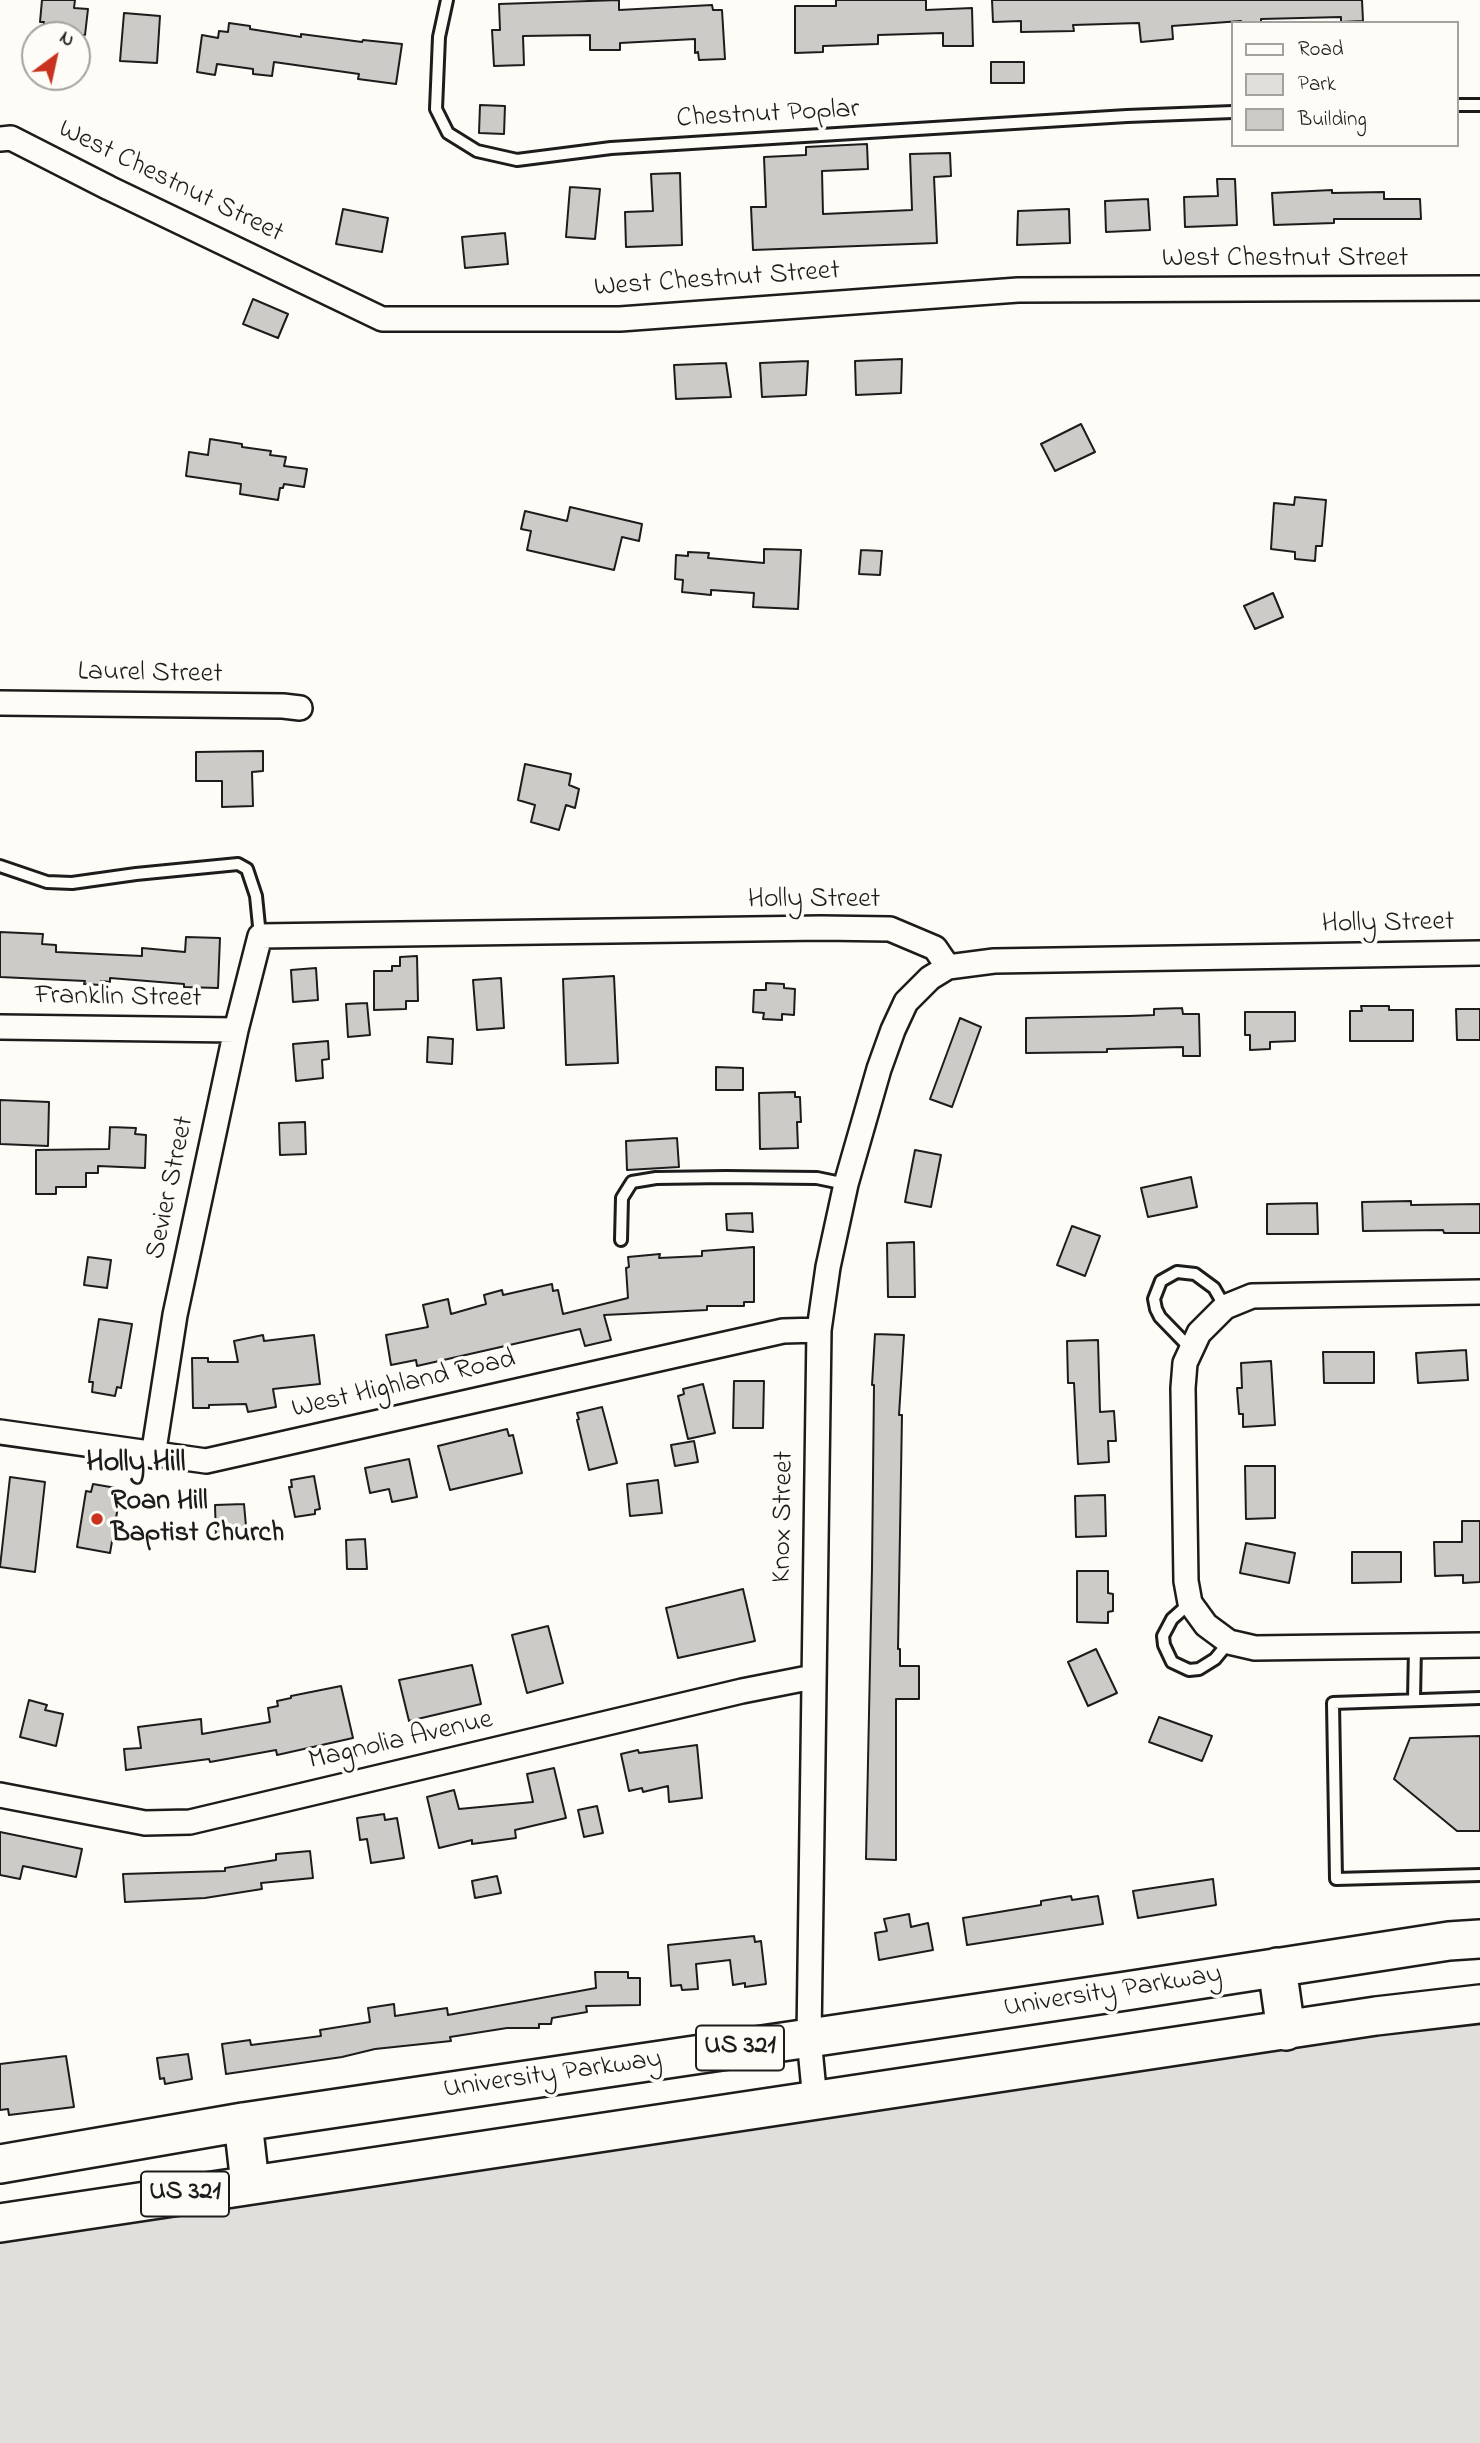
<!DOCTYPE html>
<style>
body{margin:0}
#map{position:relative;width:1480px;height:2443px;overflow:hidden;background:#fdfcf7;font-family:"Indie Flower",sans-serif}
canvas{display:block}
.legend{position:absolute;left:1231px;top:21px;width:228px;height:126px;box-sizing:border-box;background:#fdfcf7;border:2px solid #a3a29f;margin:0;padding:9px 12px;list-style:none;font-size:21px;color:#1c1c1c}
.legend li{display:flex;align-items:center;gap:14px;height:35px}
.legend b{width:35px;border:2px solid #a3a29f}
.north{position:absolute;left:21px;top:21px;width:70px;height:70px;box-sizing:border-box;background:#fdfcf7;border:2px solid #a3a29f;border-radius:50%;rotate:33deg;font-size:19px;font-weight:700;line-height:28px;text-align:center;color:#1c1c1c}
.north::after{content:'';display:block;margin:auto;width:24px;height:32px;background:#c8321e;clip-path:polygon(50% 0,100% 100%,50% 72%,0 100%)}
</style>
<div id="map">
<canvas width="1480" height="2443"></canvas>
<ul class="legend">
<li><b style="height:9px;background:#fdfcf7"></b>Road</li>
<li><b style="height:19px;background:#e0dfdb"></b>Park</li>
<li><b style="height:19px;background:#cccbc8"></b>Building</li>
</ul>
<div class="north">N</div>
</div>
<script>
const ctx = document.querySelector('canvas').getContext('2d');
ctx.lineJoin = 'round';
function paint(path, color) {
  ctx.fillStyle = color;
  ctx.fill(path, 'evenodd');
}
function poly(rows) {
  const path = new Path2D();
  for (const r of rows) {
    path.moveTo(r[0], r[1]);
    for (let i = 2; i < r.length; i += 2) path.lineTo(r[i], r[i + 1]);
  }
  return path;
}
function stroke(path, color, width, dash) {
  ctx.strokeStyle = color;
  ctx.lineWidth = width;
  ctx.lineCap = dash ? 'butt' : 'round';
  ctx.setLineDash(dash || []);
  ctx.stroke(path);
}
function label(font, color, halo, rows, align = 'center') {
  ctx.font = font + ' "Indie Flower",sans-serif';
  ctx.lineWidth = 7;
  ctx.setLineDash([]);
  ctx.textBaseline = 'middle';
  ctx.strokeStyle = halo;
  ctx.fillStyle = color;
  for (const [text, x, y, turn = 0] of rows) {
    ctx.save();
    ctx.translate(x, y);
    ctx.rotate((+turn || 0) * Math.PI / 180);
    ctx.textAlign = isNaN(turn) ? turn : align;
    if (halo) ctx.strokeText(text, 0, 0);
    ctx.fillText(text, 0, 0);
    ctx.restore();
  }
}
const green = poly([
 [1480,2025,1480,2443,0,2443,0,2241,468,2169,1396,2030]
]);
const building = poly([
 [42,0,75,0,74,8,88,9,85,35,43,35,44,22,40,22,42,0],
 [619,0,619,10,712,5,713,10,722,10,725,59,699,60,698,52,695,53,695,39,620,43,620,50,590,50,590,35,523,36,524,65,494,66,492,30,500,30,499,4,619,0],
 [836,0,926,0,926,10,972,8,973,46,943,46,943,33,878,35,878,44,823,46,823,52,795,53,795,6,836,6,836,0],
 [992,0,1362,0,1363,21,1341,22,1341,17,1261,19,1261,22,1241,23,1241,21,1172,26,1173,39,1141,42,1139,23,1073,25,1074,31,1021,32,1021,21,993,22,992,0],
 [124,13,160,16,157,63,120,61,124,13],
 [229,23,250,26,250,29,301,37,301,34,362,42,363,40,402,44,396,84,358,79,359,74,274,62,272,76,253,74,253,69,217,64,215,75,197,72,202,35,218,38,219,31,228,32,229,23],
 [991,62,1024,62,1024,83,991,83,991,62],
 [480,105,505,106,504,134,479,133,480,105],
 [867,144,868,169,822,171,823,214,912,210,910,154,950,153,951,176,934,177,937,243,753,250,751,207,766,207,764,157,806,155,806,147,867,144],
 [680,173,682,245,626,247,625,212,653,211,651,174,680,173],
 [1217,179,1235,179,1237,225,1185,227,1184,197,1218,196,1217,179],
 [570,187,600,189,595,239,566,237,570,187],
 [1332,190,1332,193,1384,192,1384,199,1420,199,1421,219,1334,219,1334,223,1274,225,1272,193,1332,190],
 [1148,199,1150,230,1106,232,1105,201,1148,199],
 [343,209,388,218,382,252,336,244,343,209],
 [1069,209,1070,243,1017,245,1018,211,1069,209],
 [505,233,508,264,465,268,462,237,505,233],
 [253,299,288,314,278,338,243,324,253,299],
 [902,359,901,393,856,395,855,361,902,359],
 [808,361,806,395,762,397,760,363,808,361],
 [726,363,731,397,676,399,674,365,726,363],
 [1081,424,1095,452,1055,471,1041,444,1081,424],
 [210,439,242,444,242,447,271,451,270,455,286,457,284,466,307,469,304,487,284,484,283,488,280,488,278,500,240,494,241,484,186,476,189,452,208,455,210,439],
 [1295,497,1326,500,1322,546,1316,546,1315,561,1295,559,1295,552,1271,549,1274,503,1294,505,1295,497],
 [570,507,642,524,639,541,622,537,614,570,527,550,531,531,521,529,525,511,567,521,570,507],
 [764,549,801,550,798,609,753,607,754,593,711,590,711,595,682,592,683,580,675,579,676,555,688,556,688,552,709,553,708,558,764,563,764,549],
 [861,550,882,551,880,575,859,574,861,550],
 [1273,593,1283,617,1255,629,1244,606,1273,593],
 [263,751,263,771,252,772,253,806,222,807,222,781,196,781,196,752,263,751],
 [525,764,571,774,569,785,579,789,575,808,566,805,559,830,531,822,535,805,518,800,525,764],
 [0,932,43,934,42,944,56,945,56,952,142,956,142,948,185,952,186,937,220,938,218,988,184,987,184,984,110,978,110,982,101,981,101,985,84,984,85,981,0,977,0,932],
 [417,956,418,1001,406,1001,406,1009,374,1010,374,971,392,971,392,966,400,966,400,957,417,956],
 [316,968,318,1000,293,1002,291,970,316,968],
 [614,976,618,1063,566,1065,563,979,614,976],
 [501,978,504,1028,477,1030,473,980,501,978],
 [766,983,784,984,784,988,795,989,794,1015,782,1014,782,1020,763,1019,764,1013,753,1012,754,990,766,990,766,983],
 [367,1003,370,1035,348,1037,346,1004,367,1003],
 [1361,1006,1389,1006,1389,1010,1413,1010,1413,1041,1350,1041,1350,1011,1362,1011,1361,1006],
 [1182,1008,1183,1014,1199,1014,1200,1056,1183,1056,1183,1047,1107,1049,1107,1052,1026,1053,1026,1018,1129,1016,1154,1015,1154,1009,1182,1008],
 [1456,1009,1480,1009,1480,1040,1457,1040,1456,1009],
 [1245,1012,1295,1012,1295,1041,1270,1042,1270,1049,1250,1050,1250,1035,1245,1035,1245,1012],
 [960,1018,981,1027,952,1107,930,1099,960,1018],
 [428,1037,453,1039,452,1064,427,1062,428,1037],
 [328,1041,329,1059,322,1060,323,1078,296,1081,293,1044,328,1041],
 [716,1067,743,1068,743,1090,716,1090,716,1067],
 [795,1092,795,1097,800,1097,801,1122,797,1122,798,1148,760,1149,759,1093,795,1092],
 [0,1100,49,1102,48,1146,0,1144,0,1100],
 [305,1122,306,1154,280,1155,279,1123,305,1122],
 [110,1127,136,1128,135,1134,146,1135,145,1168,98,1166,98,1173,86,1173,86,1187,56,1187,56,1194,36,1194,36,1150,109,1149,110,1127],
 [677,1138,679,1167,627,1170,626,1141,677,1138],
 [915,1150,941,1155,931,1207,905,1202,915,1150],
 [1191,1177,1197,1207,1148,1217,1141,1188,1191,1177],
 [1411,1201,1411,1205,1480,1204,1480,1233,1444,1233,1443,1230,1363,1231,1362,1202,1411,1201],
 [1317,1203,1318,1234,1267,1234,1267,1204,1317,1203],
 [752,1213,753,1232,727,1230,726,1214,752,1213],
 [1072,1226,1100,1236,1085,1276,1057,1265,1072,1226],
 [914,1242,915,1297,888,1297,887,1243,914,1242],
 [754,1247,754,1302,744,1302,744,1306,707,1306,707,1310,604,1315,611,1340,585,1346,580,1329,417,1366,416,1360,391,1365,386,1335,428,1327,423,1305,448,1299,451,1314,486,1304,484,1295,502,1290,503,1295,552,1284,553,1291,558,1290,563,1314,628,1298,626,1268,629,1267,628,1257,660,1254,659,1258,702,1256,702,1251,754,1247],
 [88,1257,111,1260,107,1288,84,1285,88,1257],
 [99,1319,132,1324,121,1388,117,1387,115,1396,92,1392,93,1382,89,1382,99,1319],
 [875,1334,904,1335,899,1415,902,1415,898,1649,900,1649,900,1666,919,1666,919,1699,896,1699,896,1860,866,1859,872,1568,874,1385,872,1385,875,1334],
 [263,1335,264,1341,314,1335,320,1384,273,1389,276,1407,248,1412,246,1404,209,1405,209,1408,193,1408,192,1358,208,1358,208,1362,238,1362,234,1341,263,1335],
 [1098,1340,1100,1412,1114,1411,1116,1441,1108,1441,1109,1462,1078,1464,1074,1383,1068,1383,1067,1341,1098,1340],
 [1466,1350,1468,1380,1418,1383,1416,1353,1466,1350],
 [1323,1352,1374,1352,1374,1383,1324,1383,1323,1352],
 [1271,1361,1275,1425,1243,1427,1243,1414,1239,1414,1237,1388,1242,1388,1241,1363,1271,1361],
 [734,1381,764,1381,763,1428,733,1428,734,1381],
 [703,1384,715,1433,688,1439,678,1396,684,1394,683,1389,703,1384],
 [602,1407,617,1463,589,1470,577,1420,579,1419,577,1413,602,1407],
 [507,1429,509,1436,513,1435,522,1473,450,1490,438,1446,507,1429],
 [694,1441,698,1462,675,1466,671,1445,694,1441],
 [409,1459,417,1497,392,1502,389,1489,370,1493,365,1468,409,1459],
 [1245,1466,1275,1466,1275,1518,1246,1519,1245,1466],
 [314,1476,320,1509,315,1510,315,1514,295,1517,289,1487,292,1487,291,1480,314,1476],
 [10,1477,45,1482,35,1572,0,1567,10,1477],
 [658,1480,662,1513,630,1516,627,1484,658,1480],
 [93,1484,116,1488,114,1495,120,1495,110,1553,77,1547,86,1491,91,1492,93,1484],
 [1105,1495,1106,1536,1076,1537,1075,1496,1105,1495],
 [244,1504,247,1537,216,1538,215,1505,244,1504],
 [1462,1521,1480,1521,1480,1582,1463,1583,1463,1575,1435,1576,1434,1542,1462,1542,1462,1521],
 [365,1539,367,1569,347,1569,346,1540,365,1539],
 [1246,1543,1295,1553,1289,1583,1240,1573,1246,1543],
 [1352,1552,1401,1552,1401,1582,1352,1583,1352,1552],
 [1077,1571,1108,1571,1108,1593,1113,1594,1113,1611,1108,1612,1108,1623,1077,1622,1077,1571],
 [743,1589,755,1641,678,1658,666,1608,743,1589],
 [548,1626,563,1683,527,1693,512,1635,548,1626],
 [1096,1649,1117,1693,1088,1706,1068,1662,1096,1649],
 [472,1665,481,1704,409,1721,399,1680,472,1665],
 [341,1686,353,1738,277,1755,276,1750,210,1762,209,1759,126,1770,124,1749,141,1748,138,1727,201,1719,202,1734,270,1722,268,1708,278,1706,277,1701,291,1698,291,1696,341,1686],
 [29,1700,47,1705,45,1710,63,1714,56,1746,20,1737,29,1700],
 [1159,1717,1212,1736,1202,1761,1149,1742,1159,1717],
 [1480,1736,1480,1831,1457,1831,1394,1779,1410,1738,1480,1736],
 [697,1745,702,1798,669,1802,668,1786,643,1792,642,1788,629,1791,621,1754,638,1750,639,1753,697,1745],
 [554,1768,566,1818,515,1830,516,1838,472,1844,472,1840,439,1848,427,1797,454,1790,459,1809,533,1802,527,1774,554,1768],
 [597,1806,603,1833,584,1837,578,1810,597,1806],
 [384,1814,385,1820,397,1818,404,1858,371,1863,367,1839,360,1840,357,1818,384,1814],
 [0,1832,82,1849,76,1877,23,1866,20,1879,0,1875,0,1832],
 [310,1851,313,1878,261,1883,262,1889,205,1898,125,1902,123,1874,225,1871,225,1868,276,1860,276,1854,310,1851],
 [497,1876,501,1893,475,1898,472,1881,497,1876],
 [1213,1879,1216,1905,1138,1918,1133,1891,1213,1879],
 [1071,1896,1072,1900,1098,1896,1103,1924,967,1945,963,1918,1041,1905,1041,1901,1071,1896],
 [909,1914,911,1927,928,1923,933,1950,879,1960,875,1933,887,1931,884,1919,909,1914],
 [754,1936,755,1942,761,1941,766,1984,745,1987,745,1983,733,1985,730,1960,696,1964,698,1989,682,1990,681,1985,671,1986,668,1945,754,1936],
 [595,1972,628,1972,628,1978,640,1978,640,2005,586,2006,587,2012,552,2018,551,2024,539,2024,539,2028,507,2028,450,2037,451,2041,375,2049,342,2057,226,2074,222,2044,250,2040,251,2045,321,2036,320,2030,370,2022,368,2008,394,2004,395,2016,447,2008,448,2015,596,1988,595,1972],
 [188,2054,192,2079,165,2084,164,2078,160,2079,157,2058,188,2054],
 [66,2056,74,2107,9,2115,8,2109,0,2110,0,2064,66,2056]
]);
const service = poly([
 [447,0,439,37,436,109,448,133,477,151,517,160,611,148,1127,116,1233,112],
 [1457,105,1480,105],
 [0,866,47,882,72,883,136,874,238,864,247,869,256,896,260,936],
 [621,1240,622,1198,632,1182,656,1178,726,1177,817,1178,846,1184],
 [1191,1349,1160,1317,1156,1309,1154,1299,1161,1281,1177,1272,1195,1274,1214,1288,1225,1307],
 [1190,1603,1172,1619,1163,1636,1164,1645,1172,1662,1189,1670,1199,1669,1215,1659,1229,1642],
 [1480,1698,1333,1703,1336,1879,1480,1875],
 [1414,1699,1415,1647]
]);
const minor = poly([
 [0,139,11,138,109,188,382,319,620,319,1018,290,1480,288],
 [0,703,283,706,300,708],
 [0,1027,236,1030],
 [1480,1292,1252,1296,1225,1307,1199,1333,1185,1363,1183,1388,1186,1581,1190,1603,1206,1625,1229,1642,1255,1648,1480,1645],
 [0,1432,206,1461,783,1331,819,1330],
 [153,1456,175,1315,236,1030,260,936,821,928,890,929,935,948,948,967],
 [0,1795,145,1823,190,1822,742,1691,813,1677],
 [815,2101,809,2038,819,1330,828,1267,846,1184,879,1069,893,1030,906,1002,930,978,948,967,994,961,1480,953]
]);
const trunk = poly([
 [1277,1967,1286,2031],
 [243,2122,250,2184],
 [0,2164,243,2122,1126,1991,1449,1941,1480,1939],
 [0,2223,1376,2016,1480,2004]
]);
const markers = [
 [97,1519,7,"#c8321e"]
];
const shields = [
 [740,2048,88],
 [185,2194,88]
];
const shieldNames = [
 ["US 321",740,2048],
 ["US 321",185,2194]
];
const streetNames = [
 ["Chestnut Poplar",768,116,-3],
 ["West Chestnut Street",170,183,26],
 ["West Chestnut Street",1285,260],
 ["West Chestnut Street",717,281,-4],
 ["Laurel Street",150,675,1],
 ["Holly Street",814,901],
 ["Holly Street",1388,925,-1],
 ["Franklin Street",118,999,1],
 ["Sevier Street",172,1188,-78],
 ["West Highland Road",404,1386,-13],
 ["Knox Street",785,1517,-89],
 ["Magnolia Avenue",401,1742,-13],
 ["University Parkway",1113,1993,-9],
 ["University Parkway",553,2076,-8]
];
const poiNames = [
 ["Roan Hill",111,1503],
 ["Baptist Church",111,1535]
];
const neighbourhoodNames = [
 ["Holly Hill",136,1465]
];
paint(green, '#e0dfdb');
paint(building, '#cccbc8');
stroke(building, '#1c1c1c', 2);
stroke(service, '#1c1c1c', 16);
stroke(minor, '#1c1c1c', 28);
stroke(trunk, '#1c1c1c', 42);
stroke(service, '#fdfcf7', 10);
stroke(minor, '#fdfcf7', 23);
stroke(trunk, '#fdfcf7', 37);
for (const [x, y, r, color] of markers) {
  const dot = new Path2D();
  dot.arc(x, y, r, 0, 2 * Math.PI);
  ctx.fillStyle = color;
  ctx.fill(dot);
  stroke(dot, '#fdfcf7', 2.5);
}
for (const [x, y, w] of shields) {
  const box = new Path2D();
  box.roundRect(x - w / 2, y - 22.5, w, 45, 5);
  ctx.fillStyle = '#fdfcf7';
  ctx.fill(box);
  stroke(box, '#1c1c1c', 2);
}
label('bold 26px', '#1c1c1c', null, shieldNames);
label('28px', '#1c1c1c', '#fdfcf7', streetNames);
label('bold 28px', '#1c1c1c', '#fdfcf7', poiNames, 'left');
label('bold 30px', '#1c1c1c', '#fdfcf7', neighbourhoodNames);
</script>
